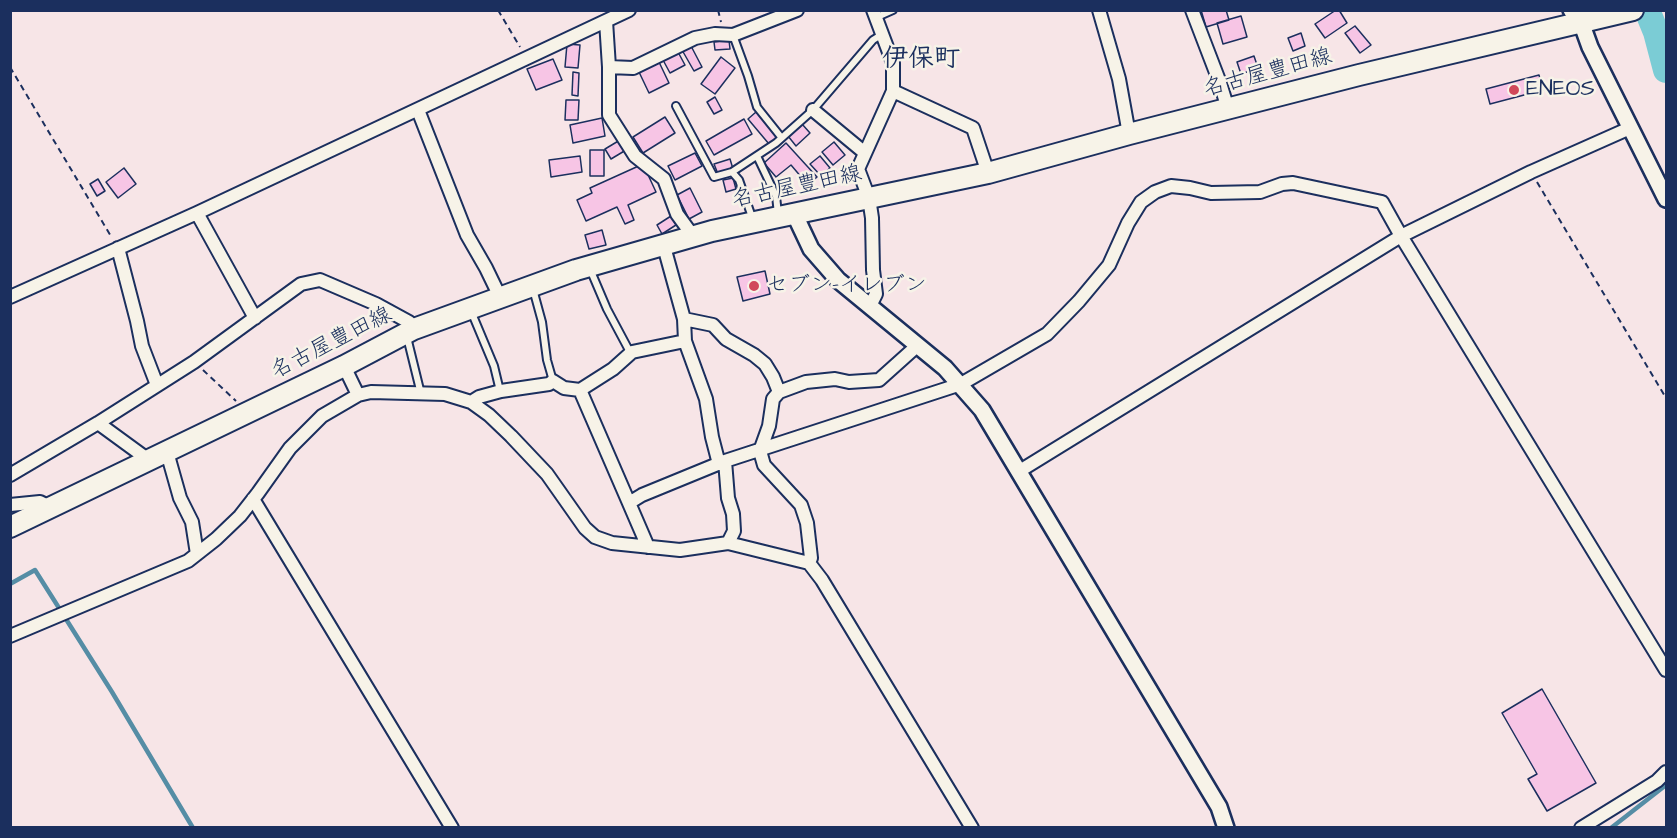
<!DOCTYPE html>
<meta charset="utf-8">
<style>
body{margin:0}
#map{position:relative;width:1677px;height:838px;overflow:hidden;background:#f7e5e7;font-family:"Architects Daughter",sans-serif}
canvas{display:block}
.frame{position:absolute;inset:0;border:12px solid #1b2f5e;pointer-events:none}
</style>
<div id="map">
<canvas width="1677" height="838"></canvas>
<div class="frame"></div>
</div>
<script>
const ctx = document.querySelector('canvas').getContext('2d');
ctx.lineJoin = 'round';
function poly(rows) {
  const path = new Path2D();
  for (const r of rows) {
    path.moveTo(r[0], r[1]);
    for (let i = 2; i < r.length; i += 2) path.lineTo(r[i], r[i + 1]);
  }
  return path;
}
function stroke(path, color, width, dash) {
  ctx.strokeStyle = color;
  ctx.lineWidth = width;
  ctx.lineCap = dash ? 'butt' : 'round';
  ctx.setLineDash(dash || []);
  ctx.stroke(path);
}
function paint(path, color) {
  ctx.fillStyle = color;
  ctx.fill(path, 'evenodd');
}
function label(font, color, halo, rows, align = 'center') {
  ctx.font = font + ' "Architects Daughter","Klee One",sans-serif';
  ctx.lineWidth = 5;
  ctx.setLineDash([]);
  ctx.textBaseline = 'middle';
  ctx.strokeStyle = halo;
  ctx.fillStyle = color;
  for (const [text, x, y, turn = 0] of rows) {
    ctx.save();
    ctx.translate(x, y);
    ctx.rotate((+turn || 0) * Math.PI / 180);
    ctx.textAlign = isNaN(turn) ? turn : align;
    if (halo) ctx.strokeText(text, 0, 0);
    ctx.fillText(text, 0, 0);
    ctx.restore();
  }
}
const stream = poly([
 [10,584,35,570,112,692,193,828],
 [1611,828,1666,785]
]);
const river = poly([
 [1647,10,1656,32,1666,70]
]);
const building = poly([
 [1201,10,1226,10,1229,20,1206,27,1201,10],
 [1336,10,1339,10,1347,23,1325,38,1315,24,1336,10],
 [1241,16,1247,37,1223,44,1217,23,1241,16],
 [1355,26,1371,45,1360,53,1345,33,1355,26],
 [1301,33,1305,46,1293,51,1288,38,1301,33],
 [729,40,730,49,715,50,714,42,729,40],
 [567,44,580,45,578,68,565,67,567,44],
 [691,46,702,67,694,71,682,50,691,46],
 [678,52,685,65,670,73,663,60,678,52],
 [1254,56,1258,68,1241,74,1237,62,1254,56],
 [721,57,735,68,715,94,701,84,721,57],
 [553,59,562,80,536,90,527,69,553,59],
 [659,62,669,83,649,93,639,72,659,62],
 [573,72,579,73,578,96,572,95,573,72],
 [1539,75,1543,90,1490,104,1486,89,1539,75],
 [715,97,722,110,714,114,707,102,715,97],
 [566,100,579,100,578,120,565,120,566,100],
 [756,112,778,137,769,144,748,119,756,112],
 [665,117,675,133,643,153,633,137,665,117],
 [602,118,605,136,573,143,570,125,602,118],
 [744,119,752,134,714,155,706,141,744,119],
 [802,124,810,133,796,146,788,136,802,124],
 [620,140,626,150,611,159,605,149,620,140],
 [834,142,845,155,833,165,822,152,834,142],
 [786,143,817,177,808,185,791,165,776,177,764,163,786,143],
 [590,150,604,150,604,176,590,176,590,150],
 [695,153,702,166,675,180,668,166,695,153],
 [580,156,582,172,551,177,549,160,580,156],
 [820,156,830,168,821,176,810,164,820,156],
 [730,159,733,169,718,174,714,164,730,159],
 [643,164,656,192,628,205,634,220,625,224,617,207,586,221,577,200,592,193,590,188,643,164],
 [124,168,136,184,118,198,106,182,124,168],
 [733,178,736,189,726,192,723,180,733,178],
 [98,179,105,191,97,196,90,184,98,179],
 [690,188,702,212,689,219,677,195,690,188],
 [671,216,676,225,662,234,657,225,671,216],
 [602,230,606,245,589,249,585,235,602,230],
 [765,271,770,294,743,301,737,277,765,271],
 [1542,689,1596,783,1547,811,1528,779,1537,774,1502,713,1542,689]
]);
const path = poly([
 [498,10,520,47],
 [718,10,721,22],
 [10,67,112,238],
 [1537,182,1666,398],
 [203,370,236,401]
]);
const service = poly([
 [875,18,893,10],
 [733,35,748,76,757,107,781,137],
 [676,106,714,177,732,172,776,143,813,110,873,40,881,35],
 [757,156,776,196,778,214],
 [732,172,739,180,753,220],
 [590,269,607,309,631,354],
 [533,289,542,322,547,360,553,381],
 [471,311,494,366,500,391],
 [407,337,421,394]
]);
const minor = poly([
 [873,10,893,63,893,91],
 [1099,10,1119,79,1129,134],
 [1192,10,1220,83,1228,109],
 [606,21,609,67,633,68,695,38,715,34,733,35,797,10],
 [609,67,609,115,635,156,664,179,677,214,693,236],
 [418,110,467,235,486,268,500,297],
 [813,110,865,153],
 [197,213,255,318],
 [663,243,684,319,685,341,706,399,712,437,719,464],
 [118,248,137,321,142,346,157,385],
 [10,297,197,213,629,10],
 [870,306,876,294,873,270,872,218,869,198,858,169,893,91,973,128,988,173],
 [684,319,713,325,726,339,754,355,765,364,773,377,779,392],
 [344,366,358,395],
 [580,390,613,369,632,352,685,341],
 [471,402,479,397,501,391,549,384,553,381,564,388,580,390,629,503],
 [98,423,150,461],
 [167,452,180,498,192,522,197,554],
 [725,461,728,498,733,514,734,531,728,543],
 [1018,472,1401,236,1531,172,1630,128],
 [10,475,98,423,194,362,301,284,320,280,376,304,409,322,414,329],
 [253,499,452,828],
 [10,505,40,502,52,508],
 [648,547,629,503,642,495,725,461,961,384,1047,334,1079,301,1109,265,1128,223,1141,202,1155,192,1171,186,1190,188,1211,193,1260,192,1282,184,1293,183,1382,202,1401,236,1666,670],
 [809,563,811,558,807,523,801,505,764,465,760,451,769,426,773,399,779,392,806,382,835,379,849,382,879,380,918,345],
 [10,636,188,561,216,539,240,516,258,493,290,448,322,416,358,395,371,392,445,394,471,402,489,415,511,436,547,474,585,528,595,537,612,543,680,550,728,543,809,563,822,580,972,828],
 [1581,828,1657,781,1666,772]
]);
const tertiary = poly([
 [1571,10,1581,22,1590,47,1666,199],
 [794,213,811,249,838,280,945,368,982,410,1219,807,1226,828]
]);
const primary = poly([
 [10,527,344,366,414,329,576,270,712,231,988,173,1129,134,1359,75,1633,10]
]);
const markers = [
 [1514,90,6,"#d1495b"],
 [754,286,6,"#d1495b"]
];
const streetNames = [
 ["名古屋豊田線",1268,74,-15],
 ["名古屋豊田線",797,188,-12],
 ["名古屋豊田線",332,344,-27]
];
const poiNames = [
 ["ENEOS",1526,90],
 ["セブン-イレブン",766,286]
];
const quarterNames = [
 ["伊保町",921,61]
];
stroke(stream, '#558da5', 4.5);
stroke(river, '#7bccd5', 26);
paint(building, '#f7c5e5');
stroke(building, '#1b2f5e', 1.5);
stroke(service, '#1b2f5e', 10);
stroke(minor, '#1b2f5e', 16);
stroke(tertiary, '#1b2f5e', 20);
stroke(primary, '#1b2f5e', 24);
stroke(path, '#1b2f5e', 2, [6, 4.5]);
stroke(service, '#f7f3e8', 6);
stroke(minor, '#f7f3e8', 12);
stroke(tertiary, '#f7f3e8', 15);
stroke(primary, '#f7f3e8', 20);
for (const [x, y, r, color] of markers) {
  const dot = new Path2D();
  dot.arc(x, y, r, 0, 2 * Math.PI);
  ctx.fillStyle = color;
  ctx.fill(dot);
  stroke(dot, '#f7f3e8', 2);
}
label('22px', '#1b2f5e', '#f7f3e8', streetNames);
label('22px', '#1b2f5e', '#f7f3e8', poiNames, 'left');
label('bold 26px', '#1b2f5e', '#f7f3e8', quarterNames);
</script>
